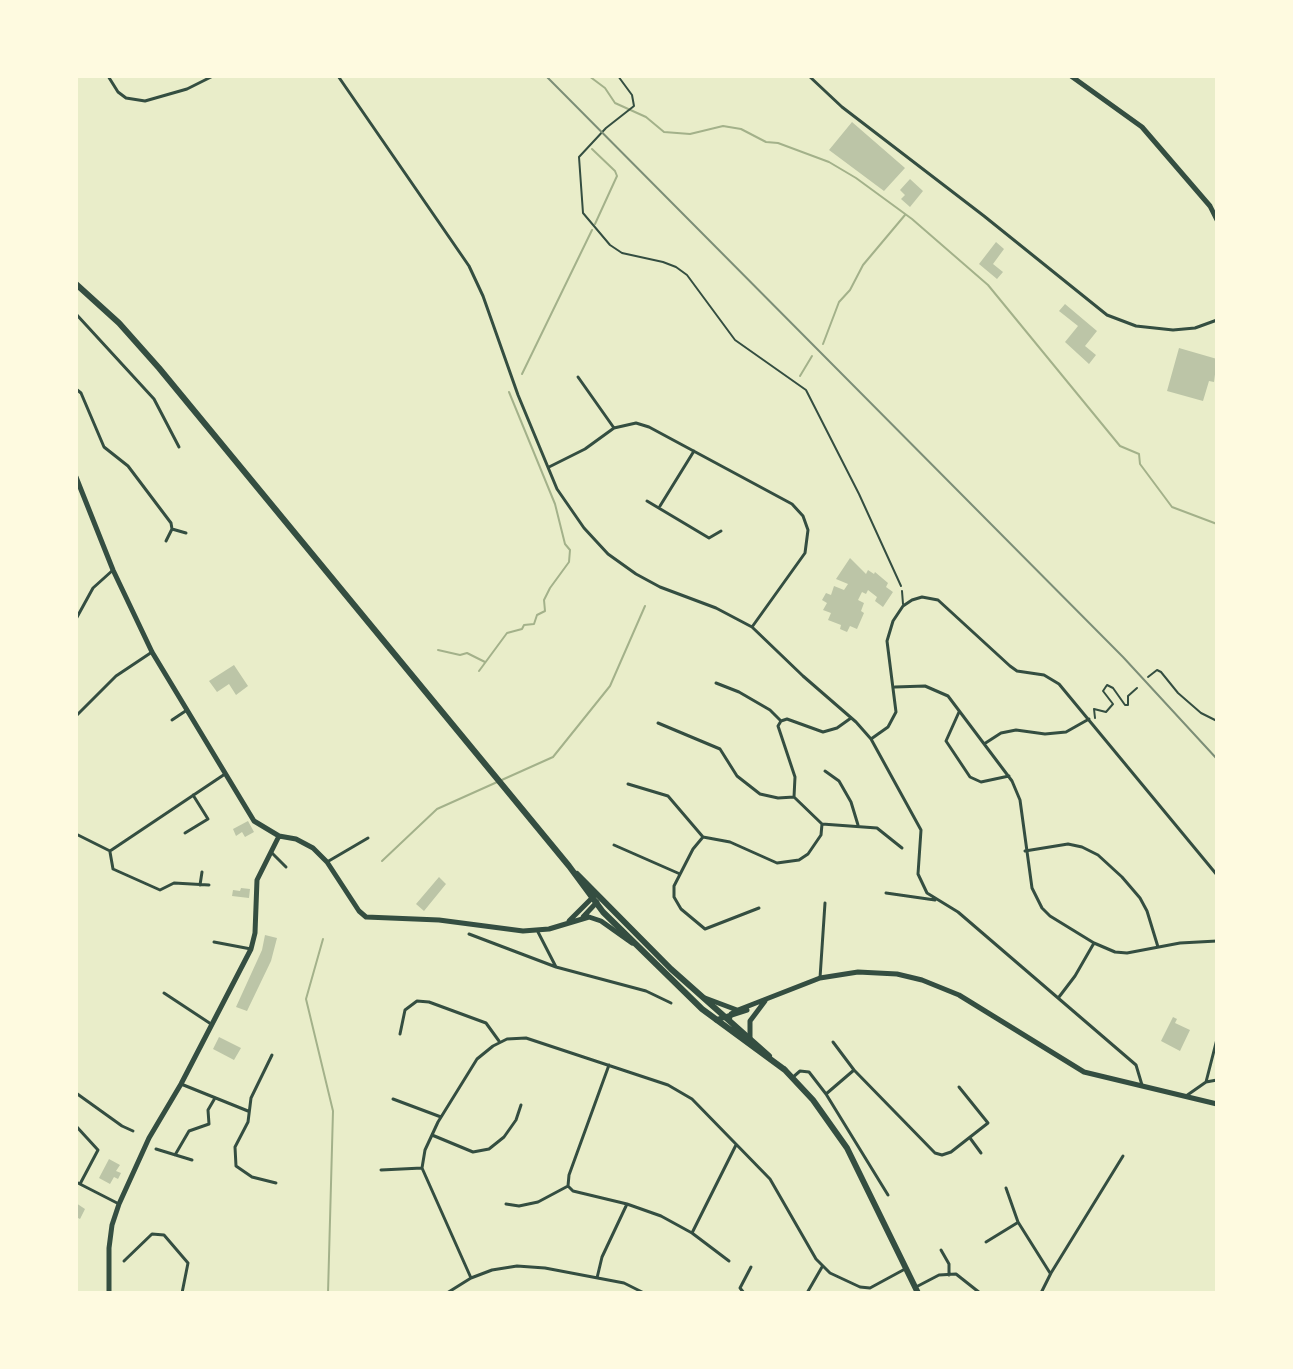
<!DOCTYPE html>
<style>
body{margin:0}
#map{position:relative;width:1293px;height:1369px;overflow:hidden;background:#e9edc9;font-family:Signika,sans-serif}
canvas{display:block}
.frame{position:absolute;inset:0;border:78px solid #fefae0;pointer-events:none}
</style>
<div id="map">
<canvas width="1293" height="1369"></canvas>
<div class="frame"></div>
</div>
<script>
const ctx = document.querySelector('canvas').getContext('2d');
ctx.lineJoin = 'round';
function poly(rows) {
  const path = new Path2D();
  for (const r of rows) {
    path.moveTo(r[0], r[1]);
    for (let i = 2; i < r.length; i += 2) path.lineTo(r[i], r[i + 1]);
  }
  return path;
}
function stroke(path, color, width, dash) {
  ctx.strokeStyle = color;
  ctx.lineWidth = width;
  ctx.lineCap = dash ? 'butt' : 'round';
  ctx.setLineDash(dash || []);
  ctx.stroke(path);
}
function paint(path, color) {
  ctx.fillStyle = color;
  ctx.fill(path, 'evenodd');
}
const stream = poly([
 [589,76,605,88,615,103,646,117,664,132,690,134,723,126,741,129,766,142,778,143,829,162,856,178,912,219,988,285,1120,446,1139,454,1140,464,1172,507,1217,524],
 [592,149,615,171,617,176,595,224],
 [823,344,839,302,850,290,863,265,905,215],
 [522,374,592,230],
 [800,376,812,356],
 [438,650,460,655,467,653,485,662],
 [479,671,507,633,522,629,524,625,534,624,537,615,545,611,544,600,550,588,569,562,570,550,565,544,555,504,509,392],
 [382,861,437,809,553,757,610,686,645,606],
 [323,939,306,999,333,1111,328,1293]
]);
const building = poly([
 [852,122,905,168,884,191,829,150],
 [910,179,923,191,910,207,901,199,905,195,900,190],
 [996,242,1004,249,993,264,1003,272,997,279,979,264],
 [1065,304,1097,331,1085,346,1096,355,1089,364,1065,342,1078,326,1059,311],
 [1179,348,1217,359,1214,382,1209,381,1203,401,1167,391],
 [850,558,866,574,868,570,874,574,875,572,888,583,886,587,893,592,883,607,875,601,877,597,868,590,866,594,862,592,858,600,864,603,861,611,864,613,857,629,850,626,847,632,840,629,841,625,828,620,831,613,823,610,827,603,822,600,826,593,831,595,834,586,844,590,848,584,836,579],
 [234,665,248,686,236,695,229,684,217,692,209,681],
 [248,821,254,832,245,837,242,832,236,836,233,829],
 [439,877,446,884,424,911,416,904],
 [241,888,250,889,249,898,232,896,233,890,240,891],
 [265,935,277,938,271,961,247,1011,236,1007,262,950],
 [1173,1017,1177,1019,1175,1023,1190,1030,1180,1051,1161,1041],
 [219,1037,241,1048,234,1060,213,1049],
 [109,1159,120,1165,116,1171,121,1173,118,1179,114,1177,110,1184,99,1178],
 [76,1203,85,1209,80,1219,76,1217]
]);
const path = poly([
 [618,76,632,95,634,106,606,128,579,157,583,213,610,245,622,253,663,262,676,267,687,275,735,340,806,390,859,494,901,586],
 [1148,677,1157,670,1161,672,1178,693,1201,713,1217,721],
 [1095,718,1094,709,1106,712,1113,704,1103,691,1107,685,1113,688,1125,705,1128,705,1128,696,1137,688]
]);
const service = poly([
 [902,591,903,604]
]);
const minor = poly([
 [108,76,118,92,126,98,145,101,187,89,213,76],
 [338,76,469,266,483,296,518,395,557,489,584,528,608,554,636,574,660,587,716,608,752,627,803,676,856,722,871,739,921,830,918,874,927,893,958,912,1136,1065,1142,1085],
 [809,76,842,107,984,216,1107,315,1136,326,1173,330,1195,328,1217,320],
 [76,314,154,399,179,447],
 [578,377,614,428],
 [76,389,81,393,104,447,128,466,171,523,172,529,166,541],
 [549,467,585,449,614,428,636,423,649,427,792,504,803,516,808,530,805,553,752,627],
 [647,501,709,538,721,531],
 [660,506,694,451],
 [172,529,186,533],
 [76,619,93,588,113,570],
 [716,683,739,692,770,710,781,721],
 [895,687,925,686,948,696,1012,781,1020,800,1032,888,1042,908,1050,916,1094,943,1115,952,1127,953,1180,943,1217,941],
 [959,712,946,741,970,777,981,782,1009,776],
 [76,716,116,676,152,652],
 [172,720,187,710],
 [658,723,720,749,737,776,760,794,778,798,794,797],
 [871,739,888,727,896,712,887,641,893,621,903,606,912,600,922,597,938,600,1010,666,1017,671,1044,675,1059,684,1217,875],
 [984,744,1001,733,1016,730,1045,734,1066,732,1089,719],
 [825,771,839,781,851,802,858,825],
 [628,784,668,796,703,837],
 [822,824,877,828,902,848],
 [185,833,208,819,193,795],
 [76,834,110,851,225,774],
 [614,845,680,874],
 [1025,851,1068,844,1082,847,1098,855,1122,877,1140,898,1147,911,1158,947],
 [110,852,113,869,160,890,174,883,209,885],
 [272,853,286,867],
 [327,862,368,838],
 [200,885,202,872],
 [886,893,935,900],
 [759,908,705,929,681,909,674,897,674,886,693,849,703,837,730,842,777,863,799,860,808,854,821,835,822,824,794,797,795,777,778,726,781,721,787,719,823,732,837,728,851,718],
 [538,932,556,967],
 [469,934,556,967,646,991,671,1003],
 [214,942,251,949],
 [820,978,825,903],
 [164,993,211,1024],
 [1059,997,1075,976,1094,943],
 [400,1034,405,1010,417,1001,429,1002,486,1023,499,1041],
 [833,1042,854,1070],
 [272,1055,251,1098,248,1122,235,1147,236,1166,252,1177,276,1183],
 [792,1078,800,1071,809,1072,826,1094],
 [1206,1082,1217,1039],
 [181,1084,248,1111],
 [76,1093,122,1126,133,1131],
 [1186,1096,1206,1082,1217,1080],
 [393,1099,441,1117],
 [76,1126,98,1150,80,1184],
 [432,1135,473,1152,489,1149,504,1137,516,1120,521,1105],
 [970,1138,981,1153],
 [156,1149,192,1160],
 [175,1155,189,1131,209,1124,208,1110,215,1098],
 [381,1170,422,1168],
 [76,1182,119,1204],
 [568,1186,573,1191,627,1204,661,1216,692,1233,729,1261],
 [568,1186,569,1175,609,1065],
 [1006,1188,1018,1222,1050,1273],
 [888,1195,826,1094,854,1070,935,1153,942,1155,951,1152,988,1123,959,1087],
 [506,1204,519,1206,538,1202,568,1186],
 [692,1233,736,1145],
 [986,1242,1017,1223],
 [941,1250,949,1264,949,1275],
 [124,1261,152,1234,164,1235,188,1263,182,1293],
 [471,1278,422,1168,425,1150,438,1122,477,1059,493,1046,507,1039,526,1038,668,1085,692,1099,770,1179,816,1259,830,1273,860,1287,870,1288,905,1269],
 [597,1278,602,1257,627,1204],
 [916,1287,939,1275,956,1274,980,1293],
 [447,1293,471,1278,492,1270,517,1266,545,1268,624,1283,644,1293],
 [744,1293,740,1288,751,1267],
 [807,1293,822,1267],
 [1041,1293,1051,1273,1123,1156]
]);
const secondary = poly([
 [1071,76,1142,127,1210,206,1217,220],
 [76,477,113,570,152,652,254,821,279,836,296,839,313,848,327,862,359,911,366,917,439,920,523,931,549,929,589,917,601,921,632,943],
 [583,917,597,902],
 [569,921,593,897],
 [109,1293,109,1248,112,1225,119,1204,149,1138,181,1084,251,949,255,933,257,880,279,836]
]);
const primary = poly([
 [705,998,737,1010],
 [716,1020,747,1010],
 [729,1020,731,1014,738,1010,820,978,858,972,897,974,922,980,959,995,1084,1072,1217,1104],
 [750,1038,750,1021,765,1001]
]);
const trunk = poly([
 [76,284,119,323,159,368,569,866,603,912,702,1009,785,1070],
 [577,874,671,969,769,1056],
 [784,1069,813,1100,847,1148,918,1293]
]);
const rail = poly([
 [546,76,1123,657,1217,759]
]);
stroke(stream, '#a3b18a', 2);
paint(building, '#bcc5a7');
stroke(path, '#344e41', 2);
stroke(service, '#344e41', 2);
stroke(minor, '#344e41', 3);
stroke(secondary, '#344e41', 5);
stroke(primary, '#344e41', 5);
stroke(trunk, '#344e41', 6);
stroke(rail, '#7c8e77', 2);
</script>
